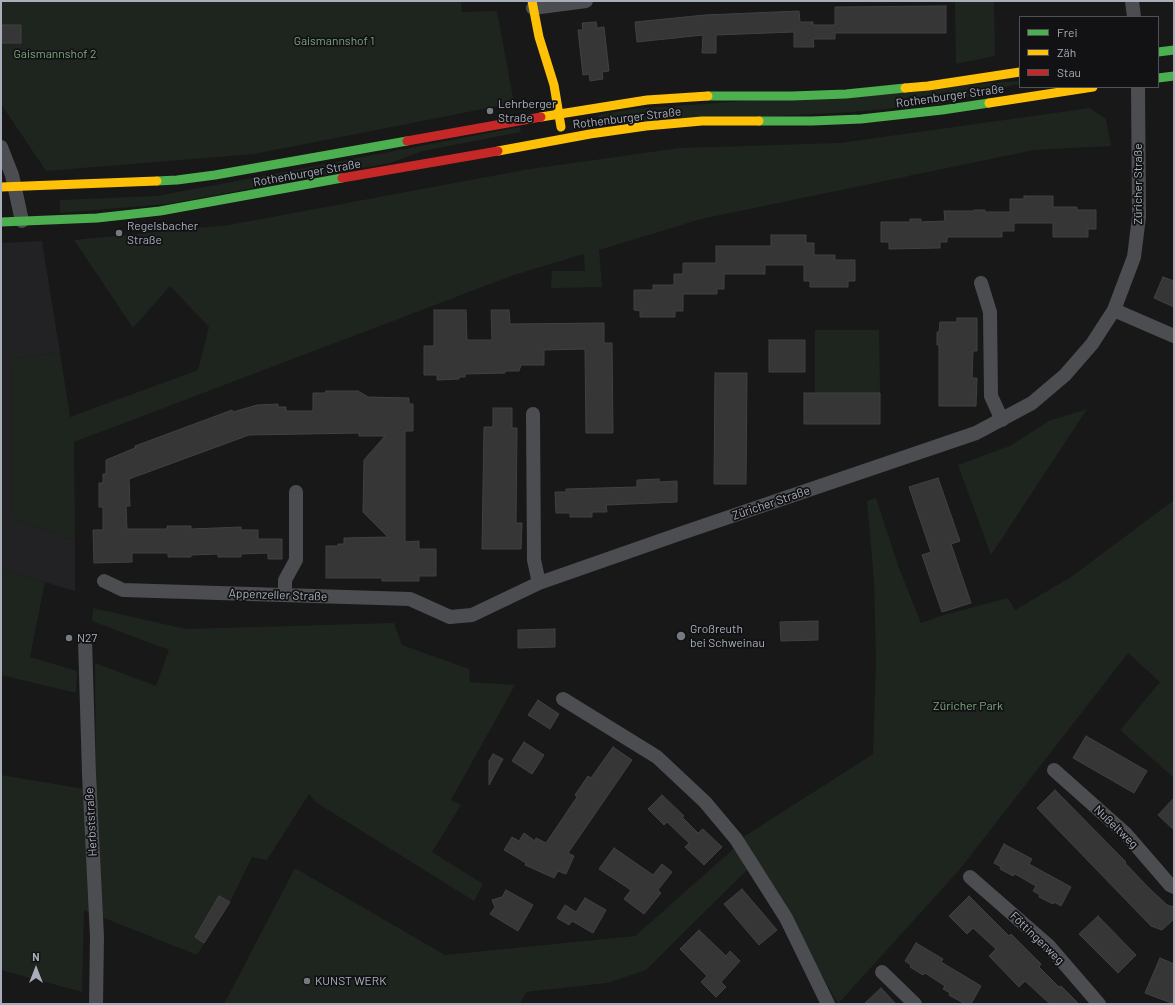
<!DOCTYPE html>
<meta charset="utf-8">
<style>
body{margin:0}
#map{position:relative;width:1175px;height:1005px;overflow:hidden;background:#181818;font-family:Barlow,sans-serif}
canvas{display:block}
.frame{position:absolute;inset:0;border:2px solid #a8afba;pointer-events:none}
.legend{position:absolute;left:1019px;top:16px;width:140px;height:72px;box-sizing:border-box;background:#121214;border:1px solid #4e5156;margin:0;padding:5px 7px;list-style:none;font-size:12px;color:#a8afba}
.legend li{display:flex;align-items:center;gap:8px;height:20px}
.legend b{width:20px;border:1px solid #4e5156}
.north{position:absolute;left:16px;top:949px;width:40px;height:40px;-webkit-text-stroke:3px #121214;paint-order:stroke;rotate:0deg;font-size:11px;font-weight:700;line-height:16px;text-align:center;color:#a8afba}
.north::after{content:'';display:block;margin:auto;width:14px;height:18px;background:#a8afba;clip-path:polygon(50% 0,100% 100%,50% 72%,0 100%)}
</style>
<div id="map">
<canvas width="1175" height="1005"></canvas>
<div class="frame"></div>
<ul class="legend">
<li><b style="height:5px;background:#4caf50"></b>Frei</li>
<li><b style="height:5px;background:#ffc107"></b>Zäh</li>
<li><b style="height:5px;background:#c62828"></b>Stau</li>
</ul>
<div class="north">N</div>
</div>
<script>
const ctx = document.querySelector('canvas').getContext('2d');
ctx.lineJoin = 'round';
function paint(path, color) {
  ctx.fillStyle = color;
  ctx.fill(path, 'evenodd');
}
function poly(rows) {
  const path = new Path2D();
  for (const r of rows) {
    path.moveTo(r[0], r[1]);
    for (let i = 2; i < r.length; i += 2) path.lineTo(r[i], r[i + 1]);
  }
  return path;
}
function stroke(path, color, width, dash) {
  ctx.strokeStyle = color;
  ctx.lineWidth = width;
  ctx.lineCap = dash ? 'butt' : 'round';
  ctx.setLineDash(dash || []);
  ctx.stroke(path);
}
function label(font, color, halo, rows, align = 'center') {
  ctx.font = font + ' Barlow,sans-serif';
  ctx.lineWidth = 3.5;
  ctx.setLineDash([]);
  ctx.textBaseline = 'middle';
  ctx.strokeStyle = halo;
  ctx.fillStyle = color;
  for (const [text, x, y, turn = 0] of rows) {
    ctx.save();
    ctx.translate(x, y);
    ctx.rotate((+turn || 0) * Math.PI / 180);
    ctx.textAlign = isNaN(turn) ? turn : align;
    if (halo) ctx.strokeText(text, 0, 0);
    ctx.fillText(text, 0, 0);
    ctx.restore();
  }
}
const built = poly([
 [42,241,60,353,12,358,13,519,75,541,75,591,1,569,1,243]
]);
const green = poly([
 [1,1,461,1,462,12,497,11,514,103,254,154,46,171,1,104],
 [955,1,994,1,995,56,956,64],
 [1020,81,1020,84,999,88,940,104,852,112,600,125,598,115,634,109],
 [1090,108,1106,119,1111,146,1034,150,701,219,599,250,602,287,551,288,552,271,585,271,584,254,514,275,74,442,75,541,13,519,12,358,60,353,70,417,198,370,209,327,170,286,133,328,74,240,229,225,524,170,679,148,840,143],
 [520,127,521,132,423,151,390,163,167,204,60,213,60,200,157,196],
 [815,330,879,330,880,393,815,393],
 [1087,409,991,555,958,465,1010,446,1049,421],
 [876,498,899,568,921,623,944,615,1008,598,1015,610,1071,577,1174,500,1174,778,1120,730,1160,682,1128,653,960,869,838,1004,757,860,646,970,607,983,526,992,520,1004,224,1004,295,868,445,955,635,936,729,853,745,836,873,754,876,662,874,581,867,501],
 [1,569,45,582,30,657,77,671,76,693,1,675],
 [93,608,186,629,394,623,402,645,469,669,470,682,515,685,451,800,461,805,432,852,483,884,474,901,317,803,309,794,267,860,252,857,230,902,197,955,84,910,82,992,1,970,1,775,96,791,95,663,156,686,169,650,92,621]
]);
const building = poly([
 [946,6,946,33,835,33,835,39,813,39,814,47,794,47,794,32,716,35,716,53,702,53,703,35,637,42,635,22,705,15,799,11,800,22,813,22,813,25,835,25,835,7,946,6],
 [596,22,597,28,604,27,609,71,602,72,603,79,590,81,589,74,583,75,578,30,583,30,582,23,596,22],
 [1,25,21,25,21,43,1,43,1,25],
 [1024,196,1053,196,1053,207,1077,207,1077,210,1096,210,1096,229,1088,229,1088,237,1053,237,1053,223,1014,223,1014,231,1002,231,1002,237,947,237,947,242,940,242,940,248,889,249,889,242,881,242,881,222,910,222,910,219,921,219,921,222,945,221,944,211,974,211,974,210,985,210,985,212,1010,212,1010,199,1024,199,1024,196],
 [771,235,806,235,806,243,814,243,814,255,835,255,835,260,855,260,855,281,848,281,848,287,810,287,810,281,804,281,804,265,765,265,765,274,724,274,724,289,717,289,717,294,683,294,683,311,675,311,675,317,640,317,640,311,634,310,634,290,653,290,653,285,674,285,674,274,683,274,683,263,716,263,716,246,771,246,771,235],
 [1163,277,1174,281,1174,307,1154,298,1163,277],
 [434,310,466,310,467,340,492,340,491,310,509,310,510,324,604,323,604,343,612,343,613,433,586,433,585,349,544,350,544,365,521,365,519,371,505,371,505,373,465,374,465,377,459,377,459,379,437,380,437,375,424,375,424,346,434,346,434,310],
 [957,318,977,318,977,351,973,351,972,378,977,378,976,406,939,406,939,345,937,345,937,332,939,332,940,322,957,322,957,318],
 [769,340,805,340,805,372,769,372,769,340],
 [715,373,747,373,746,484,714,484,715,373],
 [326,391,358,391,368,397,409,398,409,404,413,404,413,431,405,431,405,542,419,541,419,549,436,549,436,576,419,576,419,581,382,581,382,578,326,578,326,546,338,546,338,544,344,544,344,538,388,537,363,512,364,460,385,436,359,436,359,433,249,435,129,479,130,506,126,506,127,529,167,529,167,526,191,526,191,529,241,527,241,530,258,530,258,539,282,539,282,559,268,559,268,553,241,554,241,557,218,557,218,554,191,555,191,557,168,557,168,553,132,553,132,562,94,563,93,530,103,530,103,507,99,507,99,483,103,483,103,474,106,474,106,460,135,448,135,446,232,410,233,412,257,405,278,404,278,407,286,407,286,411,313,411,313,393,325,393,326,391],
 [804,393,880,393,880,424,804,424,804,393],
 [493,408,512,408,512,428,517,428,516,523,522,523,521,549,482,549,484,427,493,427,493,408],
 [938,478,960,541,951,544,971,603,942,612,922,555,931,552,909,487,938,478],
 [659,479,659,482,677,481,677,502,606,505,607,512,592,512,592,517,570,517,570,513,556,513,555,492,566,492,566,489,637,487,637,480,659,479],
 [818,621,818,640,781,641,780,622,818,621],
 [555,629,555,647,518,648,518,630,555,629],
 [538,700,559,714,550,729,528,715,538,700],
 [1086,736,1147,771,1134,793,1073,758,1086,736],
 [524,742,544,755,532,774,512,761,524,742],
 [613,747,632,760,568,853,574,856,566,874,558,871,554,878,525,865,526,863,504,850,512,837,519,841,524,833,535,841,536,838,546,843,577,797,575,795,588,776,591,778,613,747],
 [493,754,503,759,489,785,489,761,493,754],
 [1055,790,1126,862,1125,863,1149,888,1167,905,1174,907,1174,919,1162,930,1151,926,1037,808,1055,790],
 [662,795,684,816,682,817,698,833,703,829,722,847,704,865,685,847,689,843,667,822,664,825,648,809,662,795],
 [1174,798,1174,830,1158,815,1174,798],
 [1004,844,1032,859,1029,864,1071,887,1061,906,1054,902,1053,904,1039,897,1040,895,1033,891,1036,886,1015,874,1013,876,1000,869,1001,867,994,863,1004,844],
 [614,848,653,875,662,864,672,872,658,890,661,893,644,914,624,899,631,890,599,869,614,848],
 [742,889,777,930,759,945,724,904,742,889],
 [506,890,533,905,518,931,490,914,495,907,492,900,502,897,506,890],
 [219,896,230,902,204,943,195,937,219,896],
 [969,896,1009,936,1011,934,1041,964,1039,967,1059,987,1061,986,1079,1004,1050,1004,1025,981,1019,987,989,956,996,949,973,928,967,934,949,916,969,896],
 [585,898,606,910,593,933,572,921,569,925,557,918,565,905,576,912,585,898],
 [1098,916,1136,955,1118,973,1079,934,1098,916],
 [699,930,726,956,730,951,740,961,721,982,726,987,716,997,701,982,707,976,680,949,699,930],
 [916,943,943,959,941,962,981,986,971,1004,965,1004,949,995,950,993,943,989,945,986,925,973,923,975,910,967,911,965,905,961,916,943],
 [1160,958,1174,964,1174,1004,1145,993,1160,958],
 [881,988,896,1004,864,1004,881,988]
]);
const street = poly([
 [1132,1,1134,17],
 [533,8,586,1],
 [1,147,12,175,22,221],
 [981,283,990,312,991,396,1002,420],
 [1114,310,1174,336],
 [533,414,534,560,539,583],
 [104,581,123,590,410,599,450,617,472,615,539,583,682,533,976,433,1032,403,1065,375,1092,344,1114,310,1134,257,1139,217,1138,87],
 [285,595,285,580,296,560,296,492],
 [85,640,89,774,97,937,96,1004],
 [563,699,657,757,705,802,736,839,786,918,828,1004],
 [1054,770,1126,834,1170,885,1174,887],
 [970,877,1049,946,1099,1004],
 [882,972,915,1004]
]);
const fast = poly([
 [1158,52,1174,50],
 [1158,78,1174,76],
 [708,96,792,96,846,94,905,88],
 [759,121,812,121,861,119,942,110,989,103],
 [157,181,177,180,215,175,407,141],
 [1,222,97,218,160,211,342,178]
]);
const slow = poly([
 [532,1,539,37,554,85,561,127],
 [905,88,928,86,1020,72],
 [989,103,1093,87],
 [541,117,647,100,708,96],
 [498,151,590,134,646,126,702,121,759,121],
 [1,187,157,181]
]);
const jam = poly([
 [407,141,541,117],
 [342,178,498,151]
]);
const markers = [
 [490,111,4,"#767a81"],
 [119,233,4,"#767a81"],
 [681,636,5,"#767a81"],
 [69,638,4,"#767a81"],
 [307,981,4,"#767a81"]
];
const parkNames = [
 ["Gaismannshof 1",334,41],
 ["Gaismannshof 2",55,54],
 ["Züricher Park",968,706]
];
const streetNames = [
 ["Rothenburger Straße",950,96,-8],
 ["Rothenburger Straße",627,118,-7],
 ["Rothenburger Straße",307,173,-10],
 ["Züricher Straße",1138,184,-90],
 ["Züricher Straße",771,503,-19],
 ["Appenzeller Straße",278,595,2],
 ["Herbststraße",91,822,-93],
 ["Nußeltweg",1116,827,44],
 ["Föttingerweg",1037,938,44]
];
const poiNames = [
 ["Lehrberger",498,104],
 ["Straße",498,118],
 ["Regelsbacher",127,226],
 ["Straße",127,240],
 ["Großreuth",690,629],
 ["bei Schweinau",690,643],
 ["N27",77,638],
 ["KUNST WERK",315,981]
];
paint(built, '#222224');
paint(green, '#1d251e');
paint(building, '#363637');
stroke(building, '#404144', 1);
stroke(street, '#4b4d51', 14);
stroke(fast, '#4caf50', 9);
stroke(slow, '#ffc107', 9);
stroke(jam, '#c62828', 9);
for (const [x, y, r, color] of markers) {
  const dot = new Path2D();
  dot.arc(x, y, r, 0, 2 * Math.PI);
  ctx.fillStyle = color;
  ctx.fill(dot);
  stroke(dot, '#121214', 1.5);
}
label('12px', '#7ea67e', '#121214', parkNames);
label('12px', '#a8afba', '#121214', streetNames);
label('12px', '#a8afba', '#121214', poiNames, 'left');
</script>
